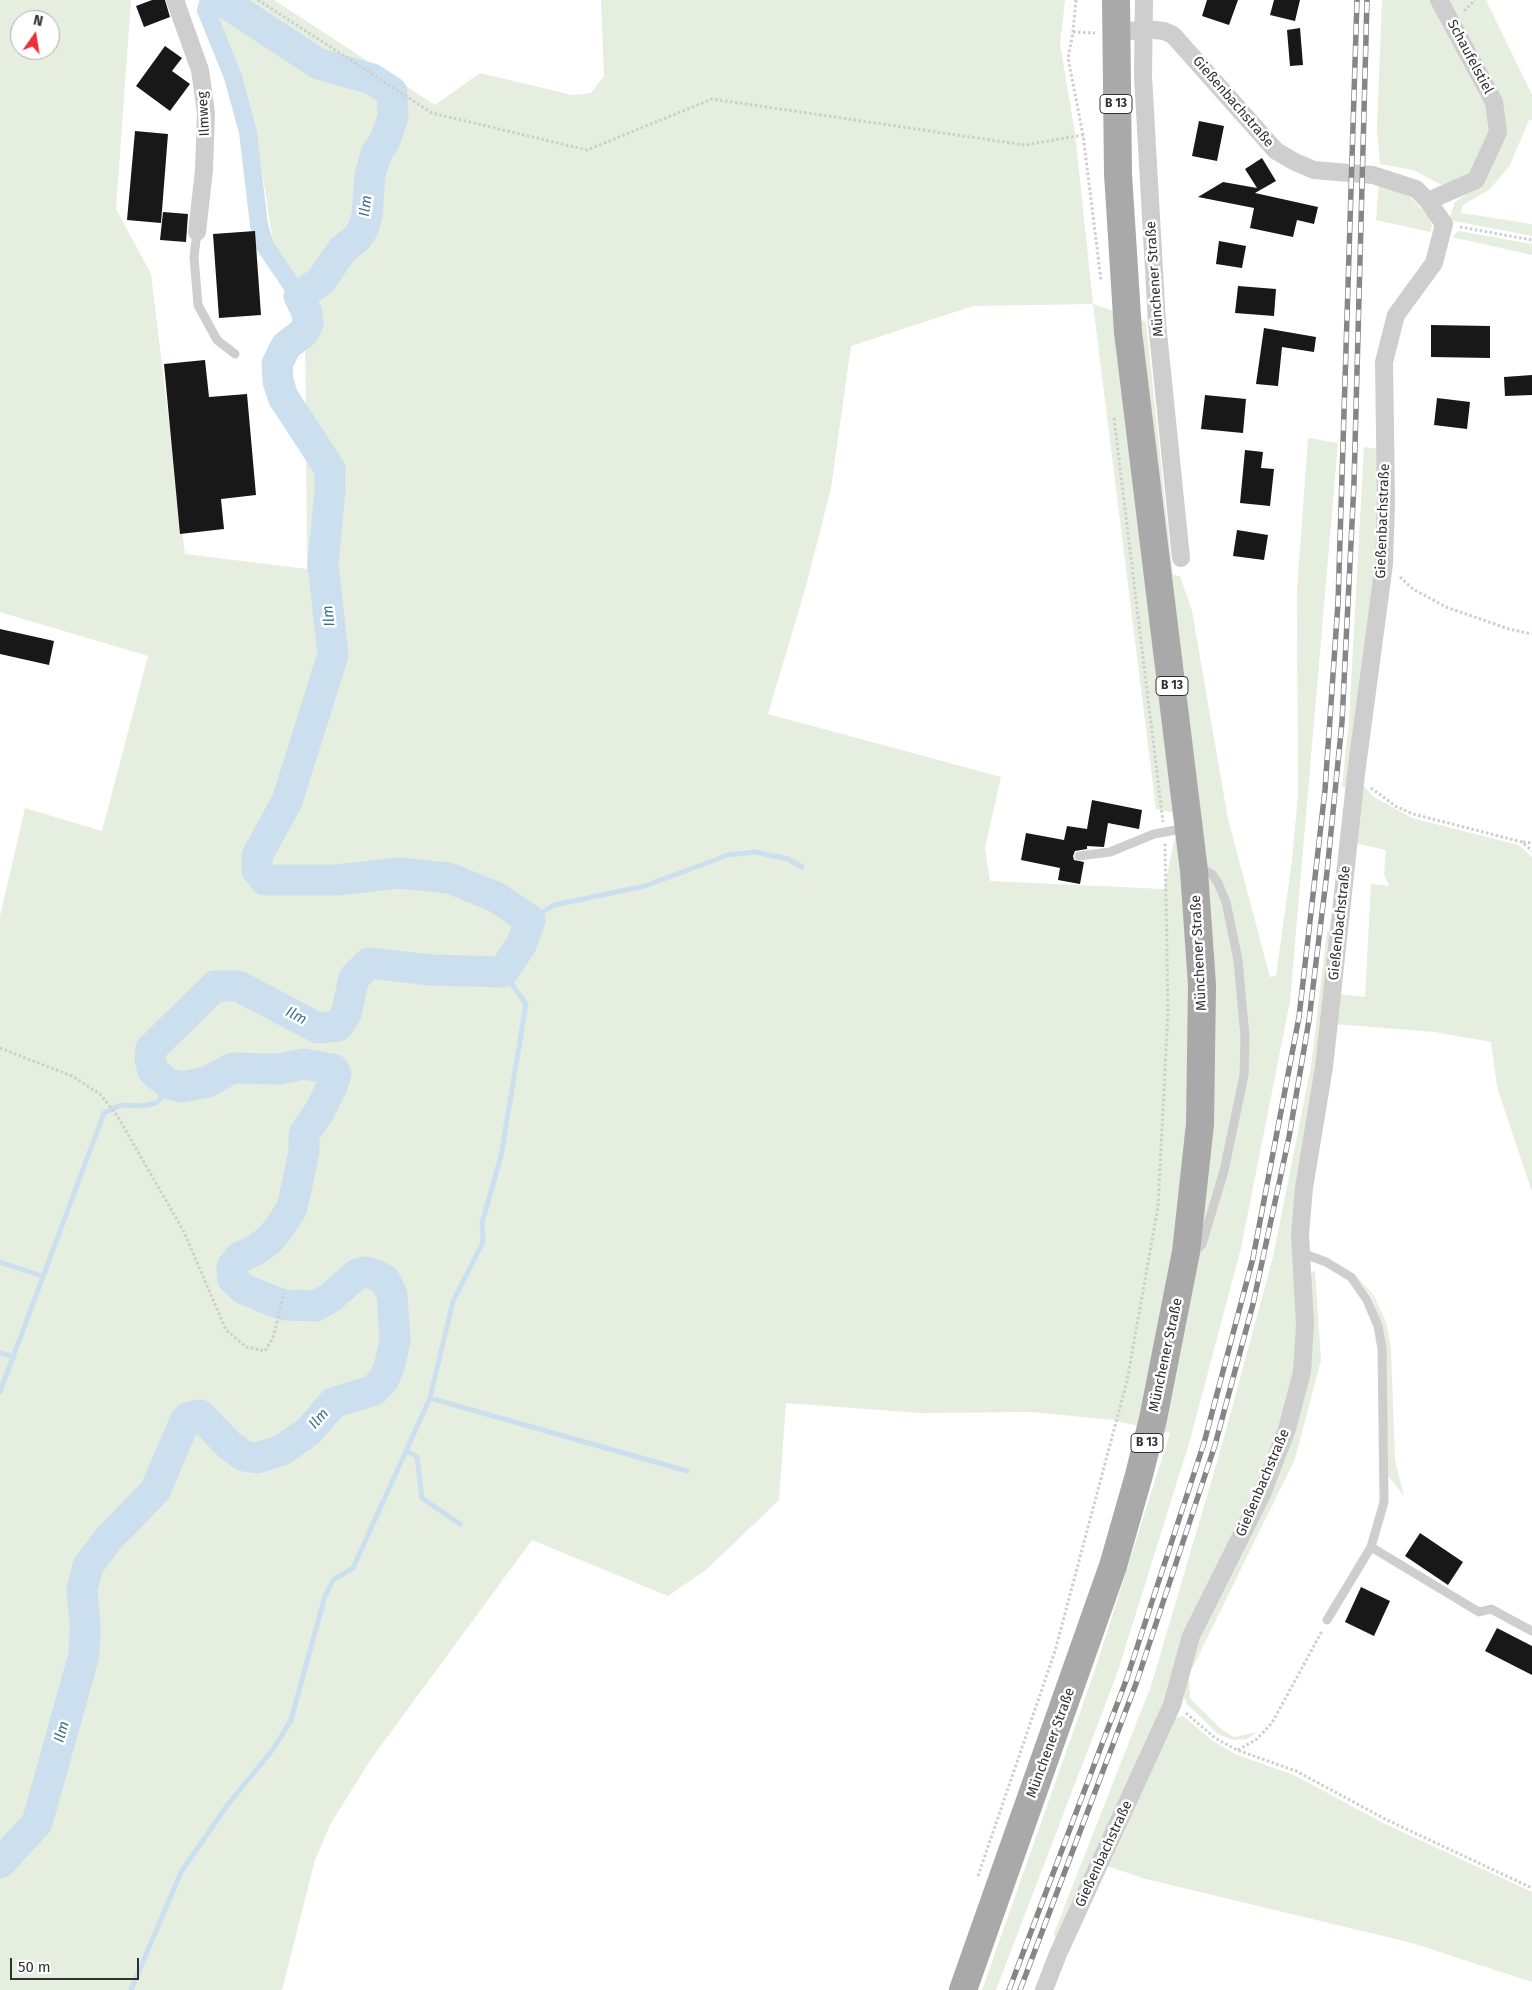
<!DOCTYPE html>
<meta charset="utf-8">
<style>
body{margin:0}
#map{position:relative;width:1532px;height:1990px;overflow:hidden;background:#fff;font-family:"Fira Sans",sans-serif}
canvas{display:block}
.north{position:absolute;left:10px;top:10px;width:50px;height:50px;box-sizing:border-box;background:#fff;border:1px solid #adadad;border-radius:50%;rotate:13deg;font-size:14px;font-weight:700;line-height:20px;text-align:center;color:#313131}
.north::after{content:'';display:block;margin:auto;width:18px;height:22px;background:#eb3037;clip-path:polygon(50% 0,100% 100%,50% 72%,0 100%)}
.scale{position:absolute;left:10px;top:1958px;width:129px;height:22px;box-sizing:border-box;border:2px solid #313131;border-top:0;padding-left:6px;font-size:15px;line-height:18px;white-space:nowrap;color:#313131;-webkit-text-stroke:4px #fff;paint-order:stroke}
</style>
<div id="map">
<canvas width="1532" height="1990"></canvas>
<div class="north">N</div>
<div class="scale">50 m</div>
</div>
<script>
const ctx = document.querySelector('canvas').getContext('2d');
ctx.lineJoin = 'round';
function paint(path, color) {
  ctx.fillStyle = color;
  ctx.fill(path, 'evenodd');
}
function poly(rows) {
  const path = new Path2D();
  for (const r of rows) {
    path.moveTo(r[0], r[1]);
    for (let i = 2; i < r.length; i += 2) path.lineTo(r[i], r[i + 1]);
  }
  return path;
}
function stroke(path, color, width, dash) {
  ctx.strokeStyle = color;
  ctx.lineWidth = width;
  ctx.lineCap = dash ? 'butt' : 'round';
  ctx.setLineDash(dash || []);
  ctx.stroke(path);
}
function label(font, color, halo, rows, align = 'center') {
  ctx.font = font + ' "Fira Sans",sans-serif';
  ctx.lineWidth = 5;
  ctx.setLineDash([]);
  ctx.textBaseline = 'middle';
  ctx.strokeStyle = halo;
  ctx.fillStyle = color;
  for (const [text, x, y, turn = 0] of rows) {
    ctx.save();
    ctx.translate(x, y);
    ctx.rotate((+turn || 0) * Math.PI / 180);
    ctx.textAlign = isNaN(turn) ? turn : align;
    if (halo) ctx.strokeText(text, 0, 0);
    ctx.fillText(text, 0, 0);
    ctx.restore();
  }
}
const green = poly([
 [0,0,131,0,116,209,151,274,185,554,307,569,305,307,276,261,257,140,207,0,274,0,435,105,480,73,572,95,591,93,604,76,601,0,1065,0,1060,44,1075,133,1093,304,1146,322,1173,575,1180,576,1192,611,1228,819,1270,977,1276,976,1292,860,1298,796,1297,590,1308,438,1338,443,1290,1001,1241,1248,1190,1440,1117,1674,996,1990,982,1990,1096,1667,1170,1433,1112,1420,1033,1412,919,1413,786,1403,779,1500,706,1570,668,1596,532,1540,371,1759,331,1823,315,1860,282,1990,0,1990,0,916,25,808,102,831,148,656,0,612],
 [20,20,50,20,50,50,20,50],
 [1093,304,1156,809,1180,814,1164,889,990,881,985,848,1001,777,768,714,806,586,831,488,851,346,973,306],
 [1382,0,1486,0,1532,95,1532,120,1529,120,1509,167,1489,190,1463,205,1461,213,1532,224,1532,236,1449,220,1455,202,1481,184,1493,130,1473,176,1442,185,1413,170,1380,164,1377,128],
 [1379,183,1395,186,1411,198,1431,219,1432,226,1430,232,1376,220],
 [1459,231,1532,244,1532,255,1452,237],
 [1364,447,1380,449,1378,572,1348,787,1342,787,1349,721],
 [1361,783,1374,797,1412,818,1519,845,1532,857,1532,1192,1497,1087,1491,1042,1435,1032,1334,1024,1338,994,1365,997,1371,884,1389,886,1384,875,1386,850,1355,843],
 [1327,931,1334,933,1299,1326,1295,1371,1281,1427,1165,1699,1057,1943,1054,1933,1151,1686,1221,1448,1273,1257,1311,1066],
 [1315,1270,1321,1360,1295,1459,1189,1675,1190,1698,1221,1729,1234,1737,1257,1732,1247,1739,1233,1740,1218,1734,1187,1704,1182,1691,1184,1673,1293,1431,1309,1275],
 [1354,1273,1374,1296,1386,1322,1391,1349,1395,1460,1404,1496,1388,1476,1385,1349,1381,1325,1372,1297],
 [1183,1716,1213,1741,1235,1754,1294,1775,1385,1824,1532,1892,1532,1982,1412,1943,1146,1879,1104,1865,1172,1719]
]);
const stream = poly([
 [530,920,554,905,645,886,728,855,755,852,788,859,802,867],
 [0,1262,42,1276],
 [0,1353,14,1357],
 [0,1392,104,1113,121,1105,141,1106,156,1103,165,1094,169,1084],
 [430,1398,687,1471],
 [406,1450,417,1457,422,1498,460,1524],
 [131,1990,181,1872,226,1807,274,1748,291,1720,325,1596,333,1580,353,1568,430,1398,453,1301,483,1242,482,1223,501,1156,526,1004,503,972]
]);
const canal = poly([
 [209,0,206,10,233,77,248,132,259,225,265,246,299,296]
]);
const river = poly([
 [0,1863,37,1823,84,1655,85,1625,82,1590,88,1566,109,1538,155,1491,185,1421,189,1417,200,1415,229,1445,244,1456,257,1458,282,1450,309,1431,333,1403,374,1390,384,1379,390,1364,395,1340,392,1294,385,1280,376,1275,366,1272,357,1274,331,1297,316,1306,286,1305,275,1302,244,1289,233,1279,232,1267,240,1257,254,1251,269,1240,279,1228,292,1208,304,1152,304,1134,319,1112,332,1086,336,1074,333,1069,304,1064,279,1069,233,1068,207,1082,182,1087,169,1084,153,1071,150,1060,151,1049,215,986,238,986,318,1028,338,1026,346,1014,354,978,369,963,431,970,503,972,521,945,530,920,496,897,449,878,399,873,337,880,265,880,257,870,257,856,287,801,333,655,323,564,330,490,330,469,283,397,278,381,277,364,286,346,303,333,308,324,307,313,299,296,321,281,342,250,357,238,363,229,367,215,370,175,376,154,385,140,393,117,392,92,372,79,319,64,221,0]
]);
const building = poly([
 [152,0,165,0,170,17,144,27,136,6],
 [1207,0,1238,0,1229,25,1202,16],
 [1274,0,1300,0,1295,21,1270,15],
 [1300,28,1303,65,1290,66,1287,30],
 [165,46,182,58,172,71,190,84,170,111,136,86],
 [1199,121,1224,126,1217,161,1192,156],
 [135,131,168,134,161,223,127,220],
 [1262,158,1276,181,1255,193,1318,207,1314,224,1297,220,1293,237,1250,228,1254,208,1198,197,1223,182,1257,188,1245,169],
 [163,212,188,214,186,242,160,240],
 [255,231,261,315,219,318,213,234],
 [1219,241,1246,246,1242,268,1216,264],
 [1238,286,1276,289,1274,316,1235,313],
 [1431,325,1490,326,1490,358,1431,357],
 [1264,328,1316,337,1314,352,1282,347,1278,386,1256,384],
 [205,360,209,397,247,394,256,495,221,499,224,529,180,534,164,364],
 [1532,375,1532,395,1505,396,1504,377],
 [1205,395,1246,399,1243,433,1201,429],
 [1437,398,1470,402,1467,429,1434,425],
 [1245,450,1263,452,1261,468,1274,469,1270,506,1240,503],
 [1237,530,1268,535,1264,560,1233,556],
 [0,629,54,641,49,665,0,654],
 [1092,800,1142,810,1139,829,1108,823,1104,847,1087,846,1087,849,1075,851,1073,856,1074,860,1084,862,1080,884,1058,880,1060,868,1021,860,1026,833,1064,840,1067,826,1087,829],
 [1420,1533,1463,1562,1448,1585,1405,1556],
 [1361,1587,1390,1601,1374,1636,1345,1622],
 [1497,1628,1532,1646,1532,1675,1485,1651]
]);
const path = poly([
 [258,0,432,113,587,150,712,99,1025,145,1083,135],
 [1076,0,1073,32,1068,58,1083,135,1101,280],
 [1464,11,1475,0],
 [1073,32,1095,33],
 [1460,227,1532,240],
 [1114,418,1163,822],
 [1400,577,1413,589,1446,607,1509,629,1532,634],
 [1371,788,1397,807,1413,814,1522,842,1532,851],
 [1523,842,1532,843],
 [0,1048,72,1076,100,1094,118,1117,184,1232,226,1330,246,1347,265,1351,273,1338,284,1293],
 [1186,1713,1215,1738,1237,1750,1296,1771,1387,1820,1532,1888],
 [1238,1750,1257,1739,1272,1723,1322,1631],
 [978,1876,1055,1651,1127,1381,1158,1207,1168,1011,1165,843]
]);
const service = poly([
 [197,232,194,257,198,305,217,340,235,354],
 [1079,856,1110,852,1154,834,1187,828],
 [1192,1252,1195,1252,1202,1244,1224,1171,1244,1075,1245,1037,1238,960,1226,902,1218,883,1212,874,1204,870,1196,870],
 [1302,1253,1326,1262,1351,1277,1367,1300,1378,1326,1382,1349,1384,1502,1371,1547,1327,1620],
 [1371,1547,1479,1612,1491,1609,1532,1631]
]);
const minor = poly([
 [175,0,200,70,206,113,204,170,197,232],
 [1144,0,1143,76,1157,323,1181,558],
 [1428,201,1476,180,1498,132,1494,102,1439,0],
 [1044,1990,1058,1954,1172,1705,1191,1636,1262,1494,1287,1429,1302,1372,1305,1325,1300,1234,1304,1188,1324,1067,1356,774,1384,564,1386,502,1384,362,1396,315,1434,263,1444,224,1428,201,1416,189,1373,175,1314,170,1295,162,1276,151,1173,35,1164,31,1145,29,1116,33]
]);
const primary = poly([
 [963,1990,1113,1566,1139,1475,1153,1419,1186,1252,1200,1124,1202,985,1194,871,1128,332,1118,174,1116,0]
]);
const rail = poly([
 [1009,1990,1127,1678,1204,1443,1253,1258,1299,1017,1325,790,1338,603,1357,0],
 [1020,1990,1137,1681,1215,1445,1253,1304,1289,1137,1309,1020,1327,872,1342,722,1354,483,1367,0]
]);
const shields = [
 [1116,104,32],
 [1172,686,32],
 [1147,1443,32]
];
const shieldNames = [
 ["B 13",1116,104],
 ["B 13",1172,686],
 ["B 13",1147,1443]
];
const streetNames = [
 ["Schaufelstiel",1470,57,62],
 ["Gießenbachstraße",1233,102,49],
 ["Ilmweg",204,114,-93],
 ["Münchener Straße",1155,279,-94],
 ["Gießenbachstraße",1383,521,-88],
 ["Gießenbachstraße",1340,923,-84],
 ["Münchener Straße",1199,953,-93],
 ["Münchener Straße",1166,1355,-78],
 ["Gießenbachstraße",1263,1483,-67],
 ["Münchener Straße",1051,1743,-70],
 ["Gießenbachstraße",1104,1854,-65]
];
const waterNames = [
 ["Ilm",366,206,-83],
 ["Ilm",329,616,-97],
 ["Ilm",296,1016,28],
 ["Ilm",319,1419,-48],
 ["Ilm",62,1732,-74]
];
paint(green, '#e6eedf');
stroke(stream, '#cbdfee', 5);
stroke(canal, '#cbdfee', 18);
stroke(river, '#cbdfee', 31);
paint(building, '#181818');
stroke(path, '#cecece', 3, [2.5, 2.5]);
stroke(service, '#cecece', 9);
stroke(minor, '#cecece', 18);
stroke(primary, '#a9a9a9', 28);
stroke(rail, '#868686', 5.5);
stroke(rail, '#fff', 4, [11]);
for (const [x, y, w] of shields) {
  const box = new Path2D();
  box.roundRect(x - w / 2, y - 9.5, w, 19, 4);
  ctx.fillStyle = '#fff';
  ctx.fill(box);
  stroke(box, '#313131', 1);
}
label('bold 12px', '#313131', null, shieldNames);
label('14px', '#313131', '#fff', streetNames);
label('italic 15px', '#3b7096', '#fff', waterNames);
</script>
